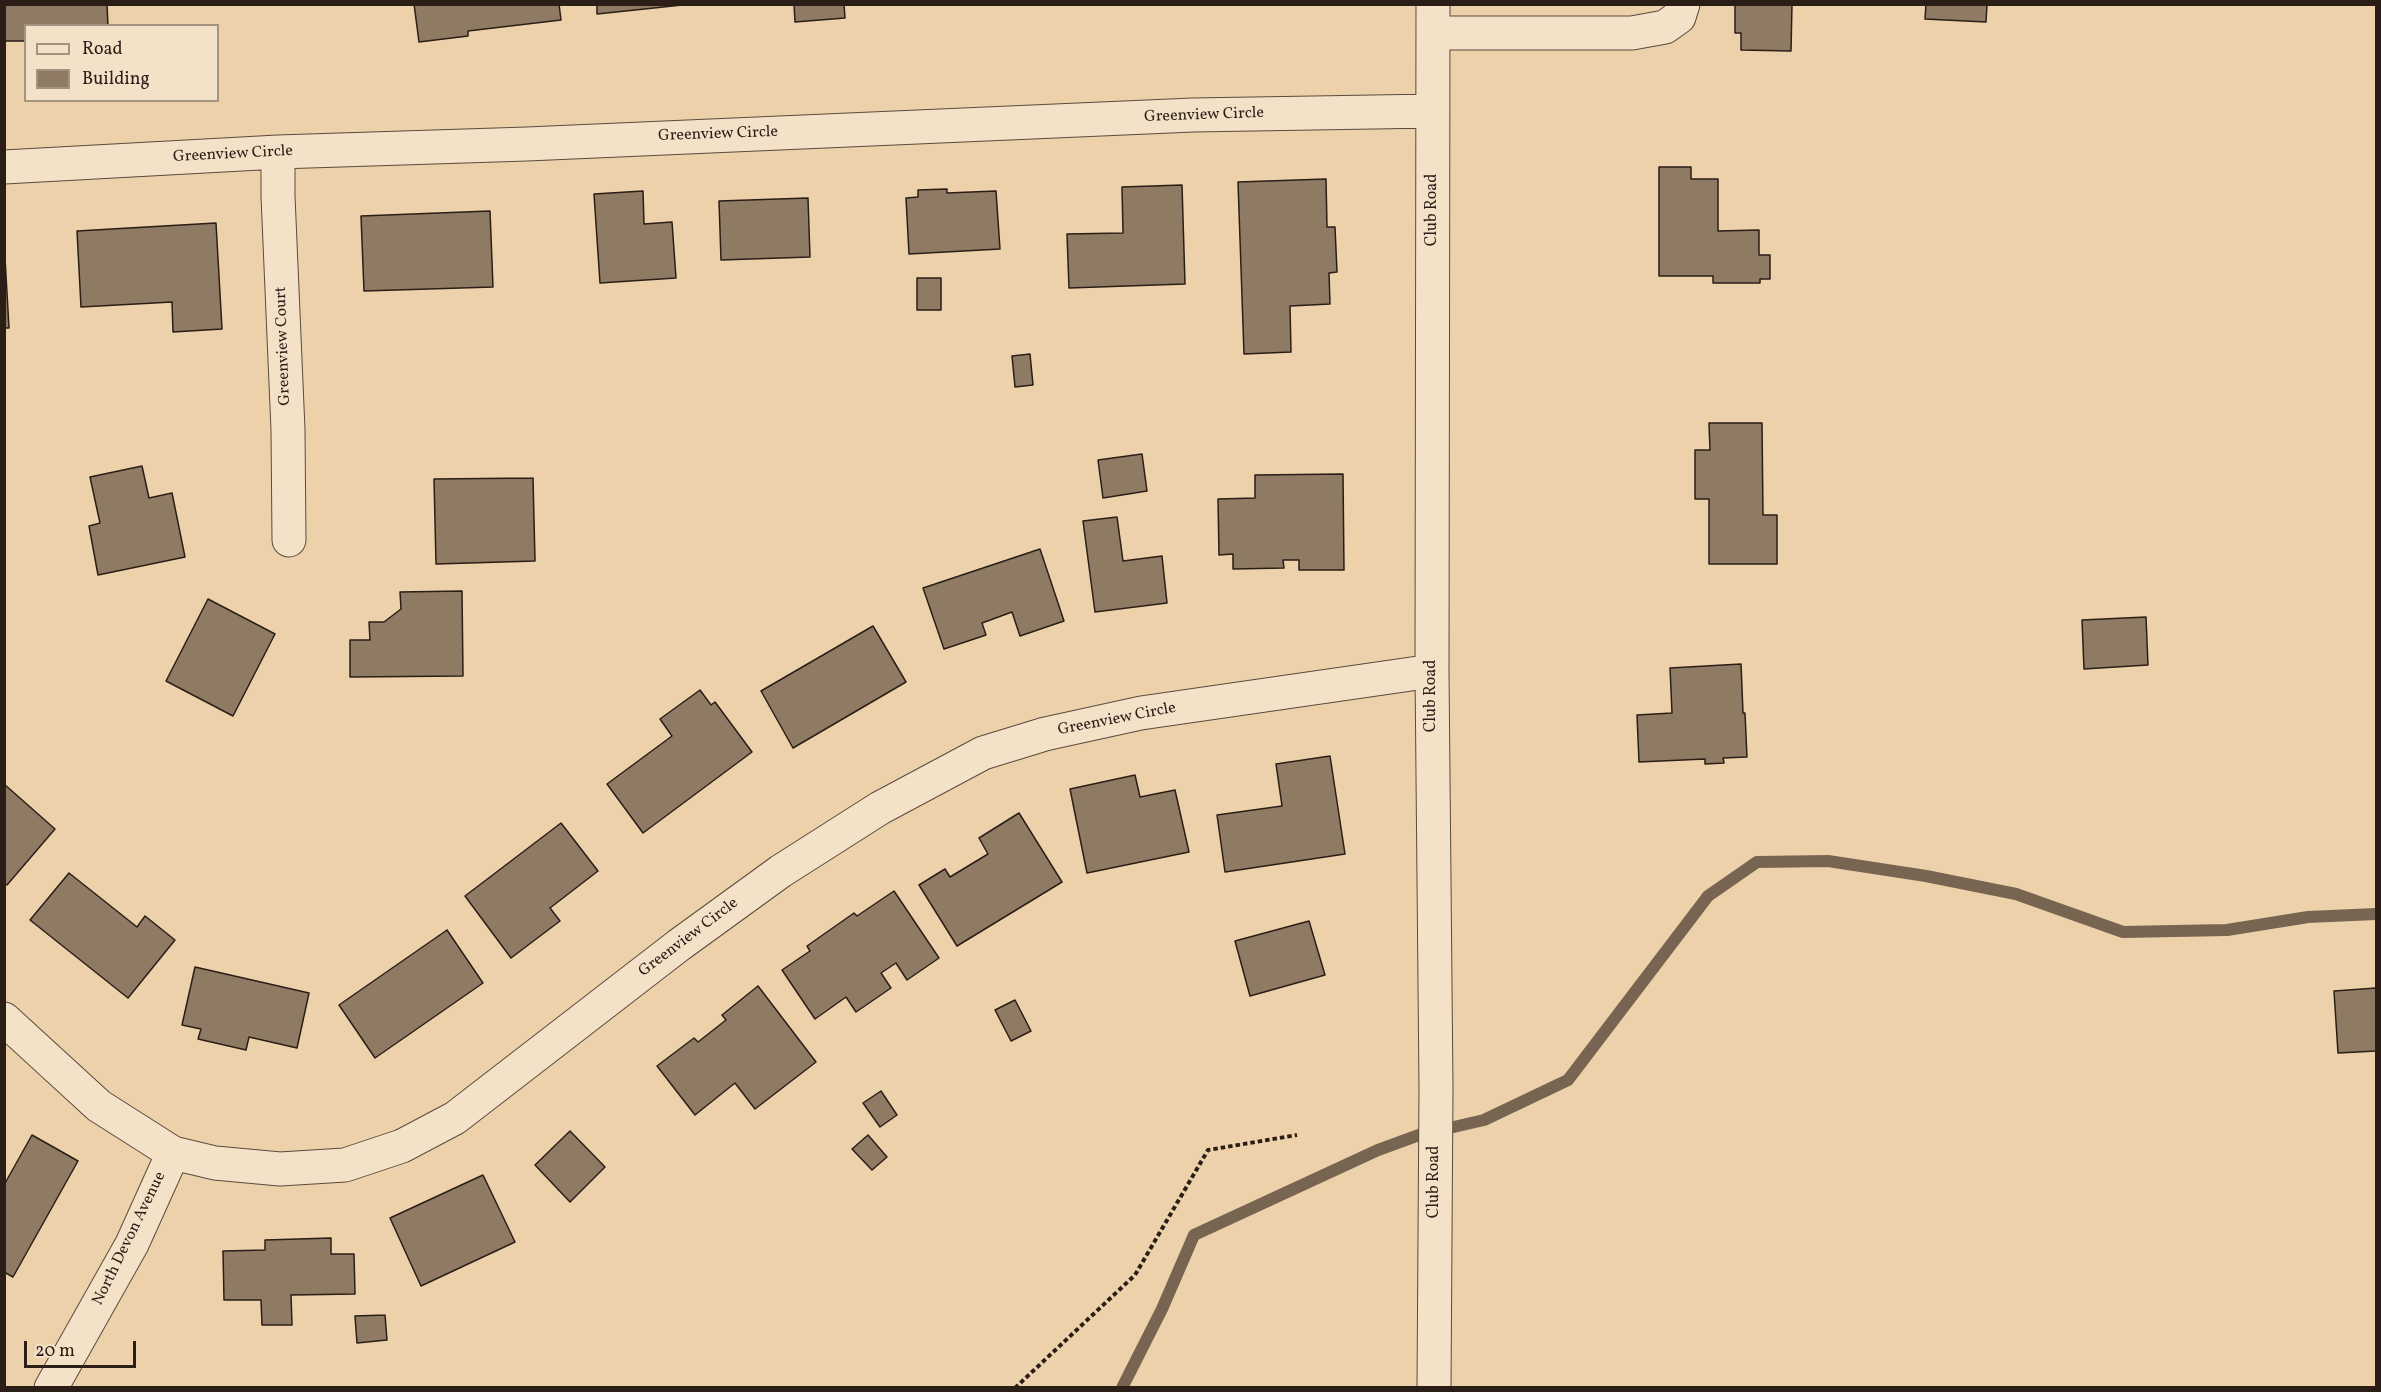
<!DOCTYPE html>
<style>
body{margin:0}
#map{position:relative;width:2381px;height:1392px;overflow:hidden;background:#ecd1ab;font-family:Vollkorn,serif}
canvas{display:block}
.frame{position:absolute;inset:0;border:6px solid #2a1e17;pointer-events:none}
.legend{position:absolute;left:24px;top:24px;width:195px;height:78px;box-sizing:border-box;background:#f3e1c8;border:2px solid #a39381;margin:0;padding:8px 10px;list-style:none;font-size:18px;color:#2a1e17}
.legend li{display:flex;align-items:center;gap:12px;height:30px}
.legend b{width:30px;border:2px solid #a39381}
.scale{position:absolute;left:24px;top:1341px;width:112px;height:27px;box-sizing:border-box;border:3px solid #2a1e17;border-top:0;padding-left:8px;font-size:18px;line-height:21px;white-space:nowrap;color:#2a1e17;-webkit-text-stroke:4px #f3e1c8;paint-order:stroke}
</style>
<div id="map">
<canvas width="2381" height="1392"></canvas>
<div class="frame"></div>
<ul class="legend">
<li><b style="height:8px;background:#f3e1c8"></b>Road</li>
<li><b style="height:16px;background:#8f7b64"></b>Building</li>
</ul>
<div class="scale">20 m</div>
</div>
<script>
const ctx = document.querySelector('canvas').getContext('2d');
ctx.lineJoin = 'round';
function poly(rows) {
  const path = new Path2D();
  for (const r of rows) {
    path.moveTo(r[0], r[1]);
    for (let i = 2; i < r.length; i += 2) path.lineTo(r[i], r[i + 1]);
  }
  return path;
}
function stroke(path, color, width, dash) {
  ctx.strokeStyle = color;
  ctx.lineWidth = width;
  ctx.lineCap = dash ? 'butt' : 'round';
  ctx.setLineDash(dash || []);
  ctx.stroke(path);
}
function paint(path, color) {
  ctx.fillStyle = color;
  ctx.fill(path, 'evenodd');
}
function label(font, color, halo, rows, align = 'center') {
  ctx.font = font + ' Vollkorn,serif';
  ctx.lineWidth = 4.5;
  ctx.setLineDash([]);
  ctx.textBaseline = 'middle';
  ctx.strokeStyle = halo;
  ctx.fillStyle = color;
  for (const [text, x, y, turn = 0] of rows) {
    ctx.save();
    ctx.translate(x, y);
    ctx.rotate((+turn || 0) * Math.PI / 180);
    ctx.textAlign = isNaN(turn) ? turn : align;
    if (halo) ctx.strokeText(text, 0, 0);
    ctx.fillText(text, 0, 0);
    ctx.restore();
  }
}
const stream = poly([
 [1122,1388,1162,1309,1194,1235,1378,1150,1419,1135,1484,1120,1568,1080,1708,896,1757,862,1828,861,1926,876,2016,894,2123,932,2227,930,2308,917,2376,914]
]);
const building = poly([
 [4,4,107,4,108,26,26,26,26,41,4,41,4,4],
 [414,4,559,4,561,20,468,31,468,36,419,42,414,4],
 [597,4,692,4,597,14,597,4],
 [794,4,844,4,845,18,795,22,794,4],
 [1735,4,1792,4,1791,51,1741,50,1741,33,1735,33,1735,4],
 [1926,4,1987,4,1986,22,1925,19,1926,4],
 [1659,167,1691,167,1691,179,1718,179,1718,231,1759,230,1759,255,1770,255,1770,279,1760,279,1760,283,1713,283,1713,276,1659,276,1659,167],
 [1326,179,1327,227,1335,227,1337,272,1329,273,1330,304,1290,306,1291,352,1244,354,1238,182,1326,179],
 [1182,185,1185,284,1069,288,1067,234,1123,233,1122,187,1182,185],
 [947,189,947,193,996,191,1000,249,909,254,906,198,918,197,918,190,947,189],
 [643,191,644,224,672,222,676,278,600,283,594,194,643,191],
 [808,198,810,257,721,260,719,201,808,198],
 [490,211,493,287,364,291,361,216,490,211],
 [216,223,222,329,173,332,172,302,81,307,77,231,216,223],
 [4,240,9,328,4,328,4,240],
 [917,278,941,278,941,310,917,310,917,278],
 [1030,354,1033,385,1015,387,1012,356,1030,354],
 [1709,423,1762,423,1763,515,1777,515,1777,564,1709,564,1709,499,1695,499,1695,450,1710,450,1709,423],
 [1142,454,1147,491,1103,498,1098,460,1142,454],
 [142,466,149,498,172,493,185,557,98,575,89,526,100,523,90,477,142,466],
 [1343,474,1344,570,1299,570,1299,560,1283,560,1284,568,1233,569,1233,554,1219,555,1218,499,1255,498,1255,475,1343,474],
 [533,478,535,561,436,564,434,479,533,478],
 [1117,517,1123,561,1162,556,1167,603,1095,612,1083,521,1117,517],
 [1040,549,1064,621,1020,636,1012,612,982,623,986,635,944,649,923,588,1040,549],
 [462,591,463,676,350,677,350,640,370,640,369,622,384,622,401,609,400,592,462,591],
 [208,599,275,634,233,716,166,681,208,599],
 [2146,617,2148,665,2084,669,2082,620,2146,617],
 [873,626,906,682,793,748,761,691,873,626],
 [1741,664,1743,713,1745,713,1747,757,1723,758,1724,763,1705,764,1705,759,1639,762,1637,715,1672,713,1670,668,1741,664],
 [700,690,711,705,715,702,752,752,643,833,607,784,672,736,660,719,700,690],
 [1330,756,1345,854,1225,872,1217,815,1282,806,1276,764,1330,756],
 [1135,775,1140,797,1175,790,1189,852,1087,873,1070,789,1135,775],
 [4,784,55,829,7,885,4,883,4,784],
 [1019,813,1062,882,957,946,919,885,945,869,950,877,988,854,979,838,1019,813],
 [561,823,598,871,550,908,560,921,511,958,465,896,561,823],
 [69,873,137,927,145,916,175,940,128,998,30,920,69,873],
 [894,891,939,958,907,980,896,963,881,973,891,988,856,1012,846,997,815,1019,782,970,810,951,807,946,854,913,857,916,894,891],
 [1309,921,1325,975,1250,996,1235,941,1309,921],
 [447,930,483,983,375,1058,339,1005,447,930],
 [195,967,309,993,297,1048,249,1037,246,1050,198,1039,201,1029,182,1025,195,967],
 [758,986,816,1062,755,1109,735,1083,695,1115,657,1066,694,1038,698,1042,726,1020,722,1015,758,986],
 [2376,988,2376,1051,2338,1053,2334,991,2376,988],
 [1015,1000,1031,1031,1011,1041,995,1010,1015,1000],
 [881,1091,897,1115,880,1127,863,1103,881,1091],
 [570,1131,605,1167,570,1202,535,1165,570,1131],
 [32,1135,78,1161,13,1277,4,1272,4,1185,32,1135],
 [868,1135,887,1157,872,1170,852,1149,868,1135],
 [483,1175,515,1242,421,1286,390,1218,483,1175],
 [331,1238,331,1254,354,1254,355,1294,291,1295,292,1325,262,1325,261,1300,224,1300,223,1251,265,1250,265,1240,331,1238],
 [385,1315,387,1340,357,1343,355,1316,385,1315]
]);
const path = poly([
 [1015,1388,1135,1275,1208,1150,1297,1135]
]);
const minor = poly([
 [1433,4,1432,671,1436,1088,1434,1388],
 [1433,33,1632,33,1665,27,1679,17,1683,4],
 [278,152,278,196,288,430,289,540],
 [4,167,278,152,527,144,1193,115,1433,111],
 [4,1019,99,1106,173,1153,215,1163,280,1169,345,1165,402,1146,455,1118,679,945,781,871,880,808,983,753,1045,734,1141,713,1432,671],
 [51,1388,132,1244,173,1153]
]);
const streetNames = [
 ["Greenview Circle",1204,116,-2],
 ["Greenview Circle",718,135,-2],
 ["Greenview Circle",233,155,-3],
 ["Club Road",1433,210,-90],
 ["Greenview Court",284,346,-92],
 ["Club Road",1432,696,-90],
 ["Greenview Circle",1117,720,-11],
 ["Greenview Circle",689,938,-37],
 ["Club Road",1435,1182,-90],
 ["North Devon Avenue",130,1239,-64]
];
stroke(stream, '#776552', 12);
paint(building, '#8f7b64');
stroke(building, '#2a1e17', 1.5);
stroke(minor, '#5a4b3c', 35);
stroke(path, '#2a1e17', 4, [4.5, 3]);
stroke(minor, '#f3e1c8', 33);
label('16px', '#2a1e17', '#f3e1c8', streetNames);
</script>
